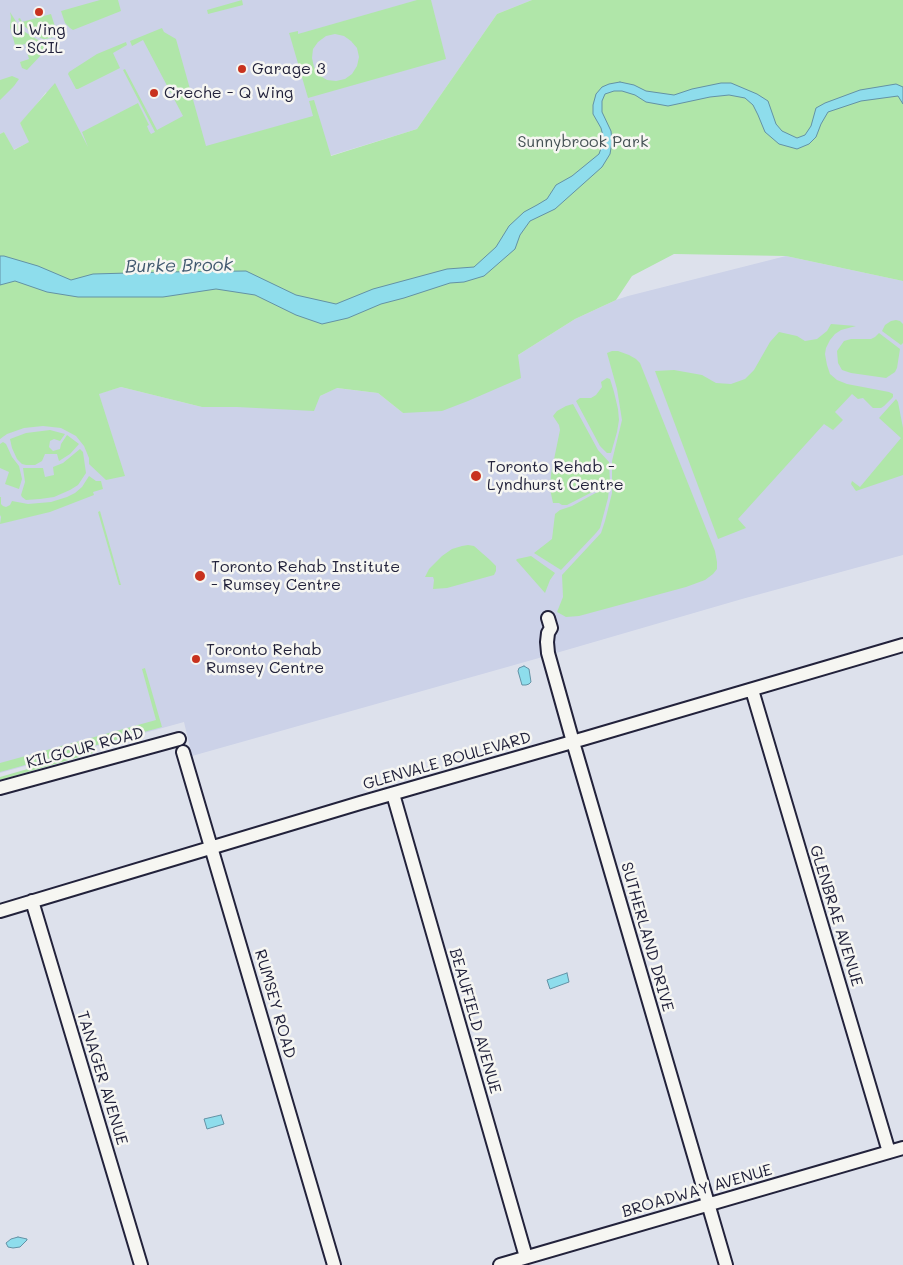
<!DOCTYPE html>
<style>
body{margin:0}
canvas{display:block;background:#dde1ec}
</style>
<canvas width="903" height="1265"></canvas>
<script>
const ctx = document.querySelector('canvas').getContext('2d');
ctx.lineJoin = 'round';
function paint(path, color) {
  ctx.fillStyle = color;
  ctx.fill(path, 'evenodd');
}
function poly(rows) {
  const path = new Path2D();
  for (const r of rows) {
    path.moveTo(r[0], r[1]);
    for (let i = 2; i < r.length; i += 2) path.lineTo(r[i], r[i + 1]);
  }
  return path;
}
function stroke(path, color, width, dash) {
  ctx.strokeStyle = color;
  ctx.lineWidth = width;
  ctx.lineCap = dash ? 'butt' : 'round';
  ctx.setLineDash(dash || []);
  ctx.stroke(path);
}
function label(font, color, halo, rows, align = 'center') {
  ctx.font = font + ' Mali,sans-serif';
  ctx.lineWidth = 5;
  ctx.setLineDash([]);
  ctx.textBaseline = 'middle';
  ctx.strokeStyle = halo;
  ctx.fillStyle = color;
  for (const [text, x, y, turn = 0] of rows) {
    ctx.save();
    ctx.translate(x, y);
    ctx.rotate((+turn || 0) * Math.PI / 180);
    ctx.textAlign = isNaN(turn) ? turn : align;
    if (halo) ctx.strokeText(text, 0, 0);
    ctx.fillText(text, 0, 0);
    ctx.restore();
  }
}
const built = poly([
 [0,0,532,0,497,14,417,129,313,161,96,161,46,92,29,114,20,123,30,142,13,150,4,132,0,134],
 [786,256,903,281,903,555,742,599,539,658,192,756,184,722,0,773,0,423,121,387,202,407,237,407,320,396,336,388,378,393,403,413,518,355,575,319,616,300,628,296]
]);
const green = poly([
 [100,0,118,0,121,11,73,30,70,28,65,23,61,11],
 [242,0,243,5,208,14,207,10],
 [417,0,431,0,446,59,308,98,290,36,289,33,298,31,298,34],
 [335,34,344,36,351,41,357,48,359,57,357,66,352,74,345,79,336,81,327,80,319,75,314,67,312,58,313,49,318,42,326,36],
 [532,0,903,0,903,281,786,256,674,254,632,276,616,300,575,319,518,355,521,378,468,401,442,411,403,413,378,393,337,388,320,396,314,411,237,407,202,407,121,387,99,394,125,476,106,480,89,464,89,458,84,446,76,436,61,428,43,426,24,428,7,434,0,439,0,134,4,132,14,150,29,142,20,123,55,83,88,147,82,132,138,103,149,125,147,126,149,131,151,134,155,132,123,70,125,69,157,130,183,116,143,40,132,46,130,41,162,28,164,32,176,39,206,146,313,116,309,101,314,100,331,156,417,129,497,14],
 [10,12,17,23,25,32,33,37,40,41,48,42,56,40,55,44,43,53,27,70,22,68,20,62,29,59,25,44,17,46,15,45,10,27,11,17],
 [51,14,58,36,46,39,43,39,35,35,24,26,18,19,20,18,22,22],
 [126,42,127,45,113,53,120,68,78,89,76,89,68,74,69,72,97,54],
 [12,76,19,79,14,86,0,100,0,80],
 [896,320,900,321,903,324,903,343,901,345,882,331,885,325,891,321],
 [831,324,856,326,841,330,835,334,830,340,826,348,825,354,827,365,830,374,837,380,847,384,889,392,893,394,893,397,884,406,881,408,873,408,863,398,858,399,852,394,835,412,843,420,833,430,824,424,738,519,746,528,718,539,655,371,674,370,702,375,716,383,731,384,745,379,754,370,770,342,779,332,797,336,805,341,817,339,827,331],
 [879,333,900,349,897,368,895,372,886,378,851,373,842,370,838,363,837,351,844,341,851,339,871,339,875,337],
 [612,351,618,351,629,355,636,359,640,363,715,551,717,562,717,569,713,574,705,580,686,587,579,616,566,617,557,612,563,597,562,575,601,533,605,521,612,493,612,461,622,420,617,389,607,353],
 [607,378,610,379,614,392,618,409,619,420,617,432,611,453,607,453,600,446,576,401,580,398,591,398,596,395,602,387,601,382],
 [896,399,898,402,903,428,903,475,856,491,851,484,852,481,860,487,901,438,879,418],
 [573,404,598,450,609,462,610,483,567,505,562,505,559,503,553,503,550,489,551,474,560,430,559,425,553,416,557,411,566,406],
 [50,430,65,434,60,441,54,439,50,441,49,447,53,451,60,449,61,444,67,435,79,444,70,454,59,461,57,454,45,454,42,461,35,465,26,465,22,464,17,459,12,448,10,439,26,433],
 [3,442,6,444,12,457,19,466,22,479,19,489,5,484,9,472,0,468,0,444],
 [80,449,83,452,86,473,78,485,70,490,54,497,40,499,26,500,22,497,21,495,25,482,23,468,43,468,45,477,54,475,53,467,63,463],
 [89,476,96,481,101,481,103,489,93,492,94,495,50,512,0,524,1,517,0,515,0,497,1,497,1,504,3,506,6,507,10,505,12,501,28,504,51,502,67,497,75,493,82,487],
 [609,488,608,498,600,528,596,533,561,570,534,553,552,539,555,514,560,510,572,506,601,490],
 [100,511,121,585,119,585,98,512],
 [468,545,474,546,490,560,496,566,496,571,494,575,447,588,433,589,434,580,433,577,425,577,429,569,442,556,452,549,462,546],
 [531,556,555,573,550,580,545,593,516,560,517,559],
 [145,668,162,727,0,772,0,763,156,720,142,669],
 [93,750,93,753,0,780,0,777]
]);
const water = poly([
 [620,82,634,85,646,91,674,95,692,89,721,83,731,83,757,94,768,101,776,124,782,131,797,138,805,135,811,126,816,108,825,103,860,90,896,84,903,87,903,104,898,96,861,101,828,112,821,124,816,137,809,144,797,149,779,144,765,132,758,115,753,105,745,98,729,95,710,97,668,106,646,102,635,95,622,91,614,91,605,94,602,101,602,112,611,131,612,142,610,154,602,167,555,209,530,221,520,235,515,249,484,276,464,282,450,283,404,298,381,304,348,318,322,324,296,315,255,295,216,289,163,297,78,297,47,292,15,281,0,285,0,256,4,256,38,266,71,280,93,274,164,272,246,271,296,295,336,304,373,289,447,269,474,267,496,247,509,226,524,212,537,205,547,199,556,185,572,176,599,154,604,140,601,128,593,114,593,105,596,94,602,87,609,84,620,82],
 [524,666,529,669,531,682,529,684,526,685,522,685,518,671,519,668,524,666],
 [567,973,569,982,550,989,547,980,567,973],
 [221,1115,224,1124,207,1129,204,1119,221,1115],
 [18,1237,27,1239,27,1240,20,1247,13,1248,8,1247,6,1243,11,1239,18,1237]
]);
const minor = poly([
 [548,618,551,628,548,633,547,642,548,653,573,742,726,1265],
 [752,690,889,1152],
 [183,752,334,1265],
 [0,788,179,739],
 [393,794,526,1257],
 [32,901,141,1265],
 [0,911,360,803,586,738,903,645],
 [500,1265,903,1148]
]);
const markers = [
 [39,12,5,"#c8321e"],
 [242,69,5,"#c8321e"],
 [154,93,5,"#c8321e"],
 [476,476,6,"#c8321e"],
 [200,576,6,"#c8321e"],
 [196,659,5,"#c8321e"]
];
const poiNames = [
 ["U Wing",39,30,"center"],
 ["- SCIL",39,48,"center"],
 ["Garage 3",252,69],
 ["Creche - Q Wing",164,93],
 ["Toronto Rehab -",487,467],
 ["Lyndhurst Centre",487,485],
 ["Toronto Rehab Institute",211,567],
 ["- Rumsey Centre",211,585],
 ["Toronto Rehab",206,650],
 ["Rumsey Centre",206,668]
];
const parkNames = [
 ["Sunnybrook Park",583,142]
];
const streetNames = [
 ["KILGOUR ROAD",85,748,-15],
 ["GLENVALE BOULEVARD",447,761,-16],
 ["GLENBRAE AVENUE",836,916,73],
 ["SUTHERLAND DRIVE",647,937,74],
 ["RUMSEY ROAD",275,1004,74],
 ["BEAUFIELD AVENUE",475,1021,74],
 ["TANAGER AVENUE",102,1078,73],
 ["BROADWAY AVENUE",697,1191,-16]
];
const waterNames = [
 ["Burke Brook",179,266,-1]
];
paint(built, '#ccd2e8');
paint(green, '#b0e6a9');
paint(water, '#8eddec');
stroke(water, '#6392a5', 1);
stroke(minor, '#22223b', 16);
stroke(minor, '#f6f6f2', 12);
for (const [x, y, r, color] of markers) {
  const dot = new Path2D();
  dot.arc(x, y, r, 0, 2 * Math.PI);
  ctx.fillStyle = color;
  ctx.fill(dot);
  stroke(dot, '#f6f6f2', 2);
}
label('16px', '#22223b', '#f6f6f2', poiNames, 'left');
label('16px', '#465356', '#f6f6f2', parkNames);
label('16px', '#22223b', '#f6f6f2', streetNames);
label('italic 18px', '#425a70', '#f6f6f2', waterNames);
</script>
